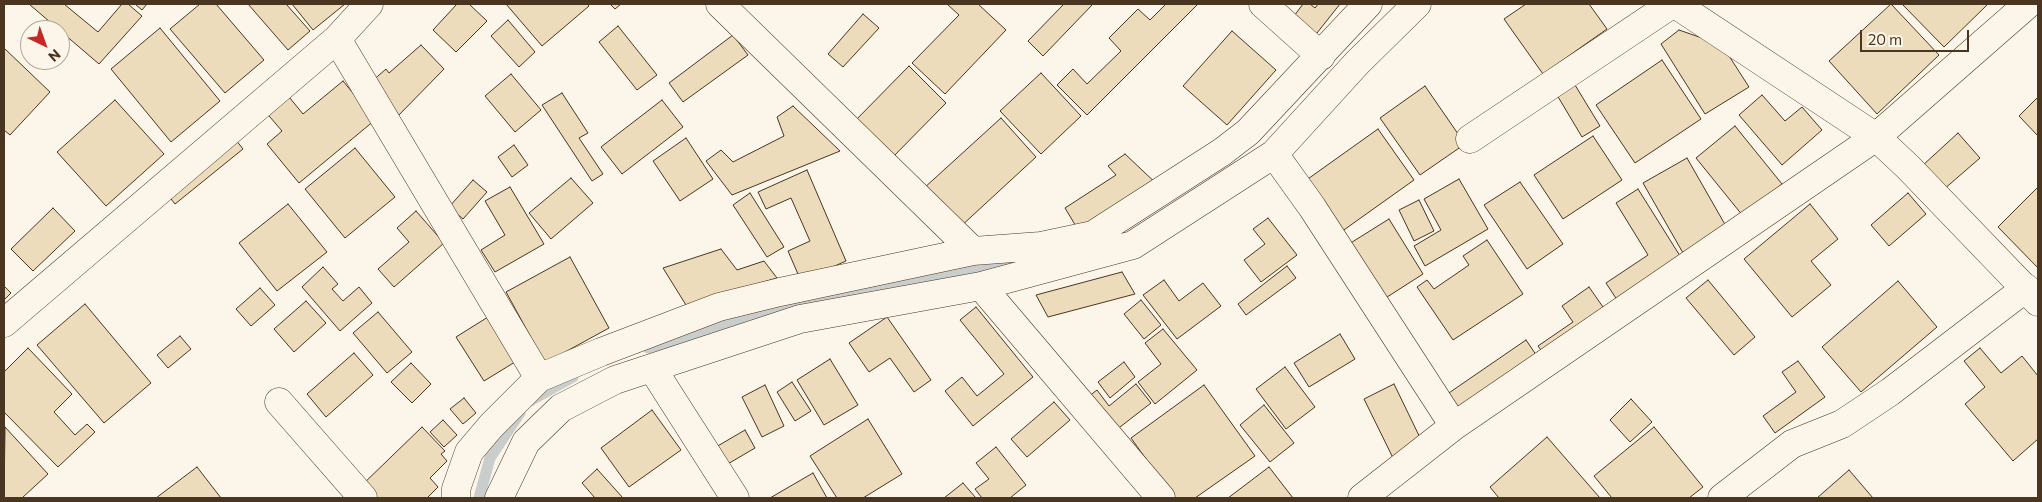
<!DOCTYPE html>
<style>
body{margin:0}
#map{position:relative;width:2042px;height:502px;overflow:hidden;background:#fbf6e9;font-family:Commissioner,sans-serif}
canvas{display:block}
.frame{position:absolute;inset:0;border:5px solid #4a3520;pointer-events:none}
.north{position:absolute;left:20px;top:20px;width:50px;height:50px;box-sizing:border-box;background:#fbf6e9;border:1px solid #b4a999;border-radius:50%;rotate:138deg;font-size:14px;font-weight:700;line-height:20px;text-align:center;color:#4a3520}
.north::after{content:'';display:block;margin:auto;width:18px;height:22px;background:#c62828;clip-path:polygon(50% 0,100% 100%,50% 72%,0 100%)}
.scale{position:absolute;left:1860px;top:30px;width:109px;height:22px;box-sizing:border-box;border:2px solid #4a3520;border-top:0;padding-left:6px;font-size:15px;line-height:18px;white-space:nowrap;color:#4a3520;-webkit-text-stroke:4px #fbf6e9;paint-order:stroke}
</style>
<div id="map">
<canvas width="2042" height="502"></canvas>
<div class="frame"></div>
<div class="north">N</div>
<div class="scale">20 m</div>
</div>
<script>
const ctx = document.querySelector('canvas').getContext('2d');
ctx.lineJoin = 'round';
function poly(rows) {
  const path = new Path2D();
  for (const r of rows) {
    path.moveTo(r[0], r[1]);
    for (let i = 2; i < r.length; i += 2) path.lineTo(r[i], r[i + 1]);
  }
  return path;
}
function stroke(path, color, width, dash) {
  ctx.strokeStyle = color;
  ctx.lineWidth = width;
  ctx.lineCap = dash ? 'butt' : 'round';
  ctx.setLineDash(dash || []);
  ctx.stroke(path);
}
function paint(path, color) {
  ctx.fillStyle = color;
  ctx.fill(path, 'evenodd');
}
const stream = poly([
 [648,348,786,308,1013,260],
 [530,401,573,377],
 [479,498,490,458,520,413]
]);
const building = poly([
 [29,4,64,4,98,32,122,4,128,4,142,16,99,64,29,4],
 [135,4,147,4,142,10,135,4],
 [200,4,216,4,264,60,225,93,170,29,200,4],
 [248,4,286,4,310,31,288,50,248,4],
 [292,4,345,4,313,30,292,4],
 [457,4,469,4,487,21,456,52,433,30,457,4],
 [506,4,587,4,589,6,542,46,506,4],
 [610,4,621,4,615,9,610,4],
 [947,4,978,4,1006,30,945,94,912,63,959,15,947,4],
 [1064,4,1093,4,1043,56,1028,41,1064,4],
 [1166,4,1198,4,1087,115,1057,85,1073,69,1087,84,1121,51,1109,38,1138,9,1150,20,1166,4],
 [1303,4,1310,4,1315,8,1318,4,1340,4,1313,38,1291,20,1303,4],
 [1526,4,1589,4,1607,29,1543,74,1504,19,1526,4],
 [1891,4,1939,55,1877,114,1829,61,1891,4],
 [1902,4,1988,4,1944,47,1902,4],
 [863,14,879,28,843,67,828,54,863,14],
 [508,20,535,52,519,67,491,36,508,20],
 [618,26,657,75,637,90,599,42,618,26],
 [160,28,220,101,171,142,111,69,160,28],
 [1679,30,1722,45,1749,87,1705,114,1661,44,1679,30],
 [1232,31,1276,70,1227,125,1183,86,1232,31],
 [733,35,748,55,683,102,669,83,733,35],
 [421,45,444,69,395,119,370,83,386,69,389,73,421,45],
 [4,48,50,92,10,135,4,130,4,48],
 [1662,60,1701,119,1635,163,1596,105,1662,60],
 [909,66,946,103,888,162,851,125,909,66],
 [1041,73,1081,116,1041,154,1000,111,1041,73],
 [511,74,541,110,515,132,485,96,511,74],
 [343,81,375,120,299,183,267,144,282,131,264,110,285,92,303,114,343,81],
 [1575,85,1600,126,1582,137,1557,95,1575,85],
 [1425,86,1465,144,1420,175,1380,118,1425,86],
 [562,93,588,133,579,138,603,174,592,181,542,105,562,93],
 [1762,95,1785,121,1802,107,1822,130,1782,165,1739,115,1762,95],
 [2038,97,2038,136,2019,116,2038,97],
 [115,100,164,154,106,206,57,152,115,100],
 [662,100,683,127,622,174,601,147,662,100],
 [793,106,840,151,732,195,706,161,721,150,733,162,784,136,777,117,793,106],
 [1001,118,1036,157,959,228,923,189,1001,118],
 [1735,126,1782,184,1743,216,1696,158,1735,126],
 [1378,129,1414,180,1341,232,1305,181,1378,129],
 [1958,133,1980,158,1943,190,1922,166,1958,133],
 [232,135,243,149,175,204,164,190,232,135],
 [1593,136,1622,180,1563,219,1534,175,1593,136],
 [686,138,713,179,680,201,653,161,686,138],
 [514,145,528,165,512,177,498,157,514,145],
 [355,148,395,197,345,238,305,189,355,148],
 [1125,154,1161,188,1080,233,1065,208,1116,175,1108,166,1125,154],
 [1687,158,1727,228,1683,253,1643,183,1687,158],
 [807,170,846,261,801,281,788,251,810,241,791,198,766,209,758,192,807,170],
 [571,178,593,203,551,239,529,213,571,178],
 [1459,179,1488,229,1425,266,1414,246,1441,230,1424,199,1459,179],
 [473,180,487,192,463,219,449,207,473,180],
 [1520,182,1563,244,1527,269,1484,205,1520,182],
 [510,187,544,244,495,272,481,250,505,235,485,201,510,187],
 [2038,187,2038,268,1998,227,2038,187],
 [1638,189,1687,267,1623,309,1606,283,1648,255,1616,203,1638,189],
 [750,193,784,247,767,257,733,205,750,193],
 [1908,193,1926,214,1889,246,1871,225,1908,193],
 [1419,200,1434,231,1414,241,1399,210,1419,200],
 [288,204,327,252,277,291,239,243,288,204],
 [1810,204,1838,239,1811,261,1831,285,1792,317,1744,259,1810,204],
 [53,208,75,231,33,271,11,249,53,208],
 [416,211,444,243,394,287,378,269,409,242,397,228,416,211],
 [1268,218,1297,255,1261,282,1244,260,1265,244,1253,229,1268,218],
 [1389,219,1423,274,1384,299,1349,244,1389,219],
 [1487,240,1523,294,1453,340,1417,287,1427,280,1434,289,1469,265,1463,256,1487,240],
 [721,249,737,270,764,261,777,278,686,305,663,268,721,249],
 [570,257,609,328,545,363,506,292,570,257],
 [1287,266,1296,278,1246,315,1238,304,1287,266],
 [323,267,338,284,332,289,343,301,359,287,372,303,340,331,302,287,323,267],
 [1122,272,1135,294,1048,317,1036,295,1122,272],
 [1164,280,1179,301,1203,283,1221,306,1177,339,1143,295,1164,280],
 [1708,280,1755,337,1734,355,1686,298,1708,280],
 [1898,281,1937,327,1861,392,1822,347,1898,281],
 [4,286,11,293,4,300,4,286],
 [1589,287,1610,317,1548,360,1538,346,1573,322,1562,306,1589,287],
 [260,288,275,305,251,326,236,309,260,288],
 [1141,300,1161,325,1144,339,1124,314,1141,300],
 [306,301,326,323,294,352,274,329,306,301],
 [85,304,151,383,104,423,37,345,85,304],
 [976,307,1033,377,973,426,945,391,962,377,977,396,1004,374,960,320,976,307],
 [378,312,412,352,387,373,353,333,378,312],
 [488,317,515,362,484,381,456,337,488,317],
 [887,317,931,380,914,392,890,358,869,372,849,343,887,317],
 [1163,329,1197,370,1155,404,1138,382,1161,364,1145,343,1163,329],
 [1340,334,1355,359,1309,387,1294,363,1340,334],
 [180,336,191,349,168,368,157,355,180,336],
 [1526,340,1541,362,1459,419,1443,397,1526,340],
 [28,348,72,394,54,412,75,435,87,424,95,432,58,467,4,412,4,372,28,348],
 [1980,348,2001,373,2022,356,2038,376,2038,439,2013,461,1965,404,1985,387,1964,361,1980,348],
 [354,353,373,375,326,417,307,394,354,353],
 [830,359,858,405,824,425,797,380,830,359],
 [1798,361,1825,397,1775,433,1763,416,1796,392,1782,372,1798,361],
 [1124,362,1135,377,1110,398,1098,382,1124,362],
 [411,363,431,384,412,403,391,382,411,363],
 [1285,367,1315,407,1286,429,1256,389,1285,367],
 [792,382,811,411,795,421,777,392,792,382],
 [1136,384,1151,403,1111,434,1084,400,1097,390,1109,406,1136,384],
 [1394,384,1426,450,1396,464,1364,399,1394,384],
 [765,385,784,426,762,437,742,397,765,385],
 [1204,385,1255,456,1195,498,1174,498,1131,438,1204,385],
 [464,398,476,413,463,424,450,409,464,398],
 [1631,399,1652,422,1630,442,1610,420,1631,399],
 [1054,402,1070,420,1027,457,1011,439,1054,402],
 [1264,405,1294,443,1270,462,1240,425,1264,405],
 [652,410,681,450,629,487,601,448,652,410],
 [868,419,902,474,863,498,837,498,810,456,868,419],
 [443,420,457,435,444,447,430,432,443,420],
 [5,427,48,474,22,498,4,498,5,427],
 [422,427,445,451,441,454,447,461,430,478,438,487,427,498,371,498,360,487,422,427],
 [1654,427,1703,487,1689,498,1612,498,1594,476,1654,427],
 [745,430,755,448,726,465,716,447,745,430],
 [1547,437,1600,498,1499,498,1490,487,1547,437],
 [996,447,1026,485,1010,498,982,498,975,489,989,479,976,463,996,447],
 [197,467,221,498,156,498,197,467],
 [1269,467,1293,498,1228,498,1269,467],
 [597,469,623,498,595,498,582,483,597,469],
 [1849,470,1873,498,1817,498,1849,470],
 [813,473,827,498,770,498,813,473],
 [963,483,976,498,944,498,963,483]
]);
const minor = poly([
 [720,4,973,251],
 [1263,4,1321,56],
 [1675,4,1876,137,1908,167,2038,302],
 [337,39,539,378],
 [1470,139,1672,4],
 [1274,154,1312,207,1454,426],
 [981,286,1161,498],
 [4,323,337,39,369,4],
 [652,368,735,498],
 [279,402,363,498],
 [456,498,456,489,469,452,491,426,539,378,601,352,719,307,780,292,973,251,1041,246,1093,235,1222,152,1248,132,1368,4],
 [499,498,526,442,561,408,615,380,800,319,981,286,1133,245,1274,154,1357,63,1417,4],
 [1362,498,1454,426,1876,137,2028,4],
 [1722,498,1792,444,1842,424,1890,392,2026,288]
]);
stroke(stream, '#c9cecd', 11);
paint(building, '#ecdcbc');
stroke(building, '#4a3520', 1);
stroke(minor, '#4a3520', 29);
stroke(minor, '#fbf6e9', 28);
</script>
